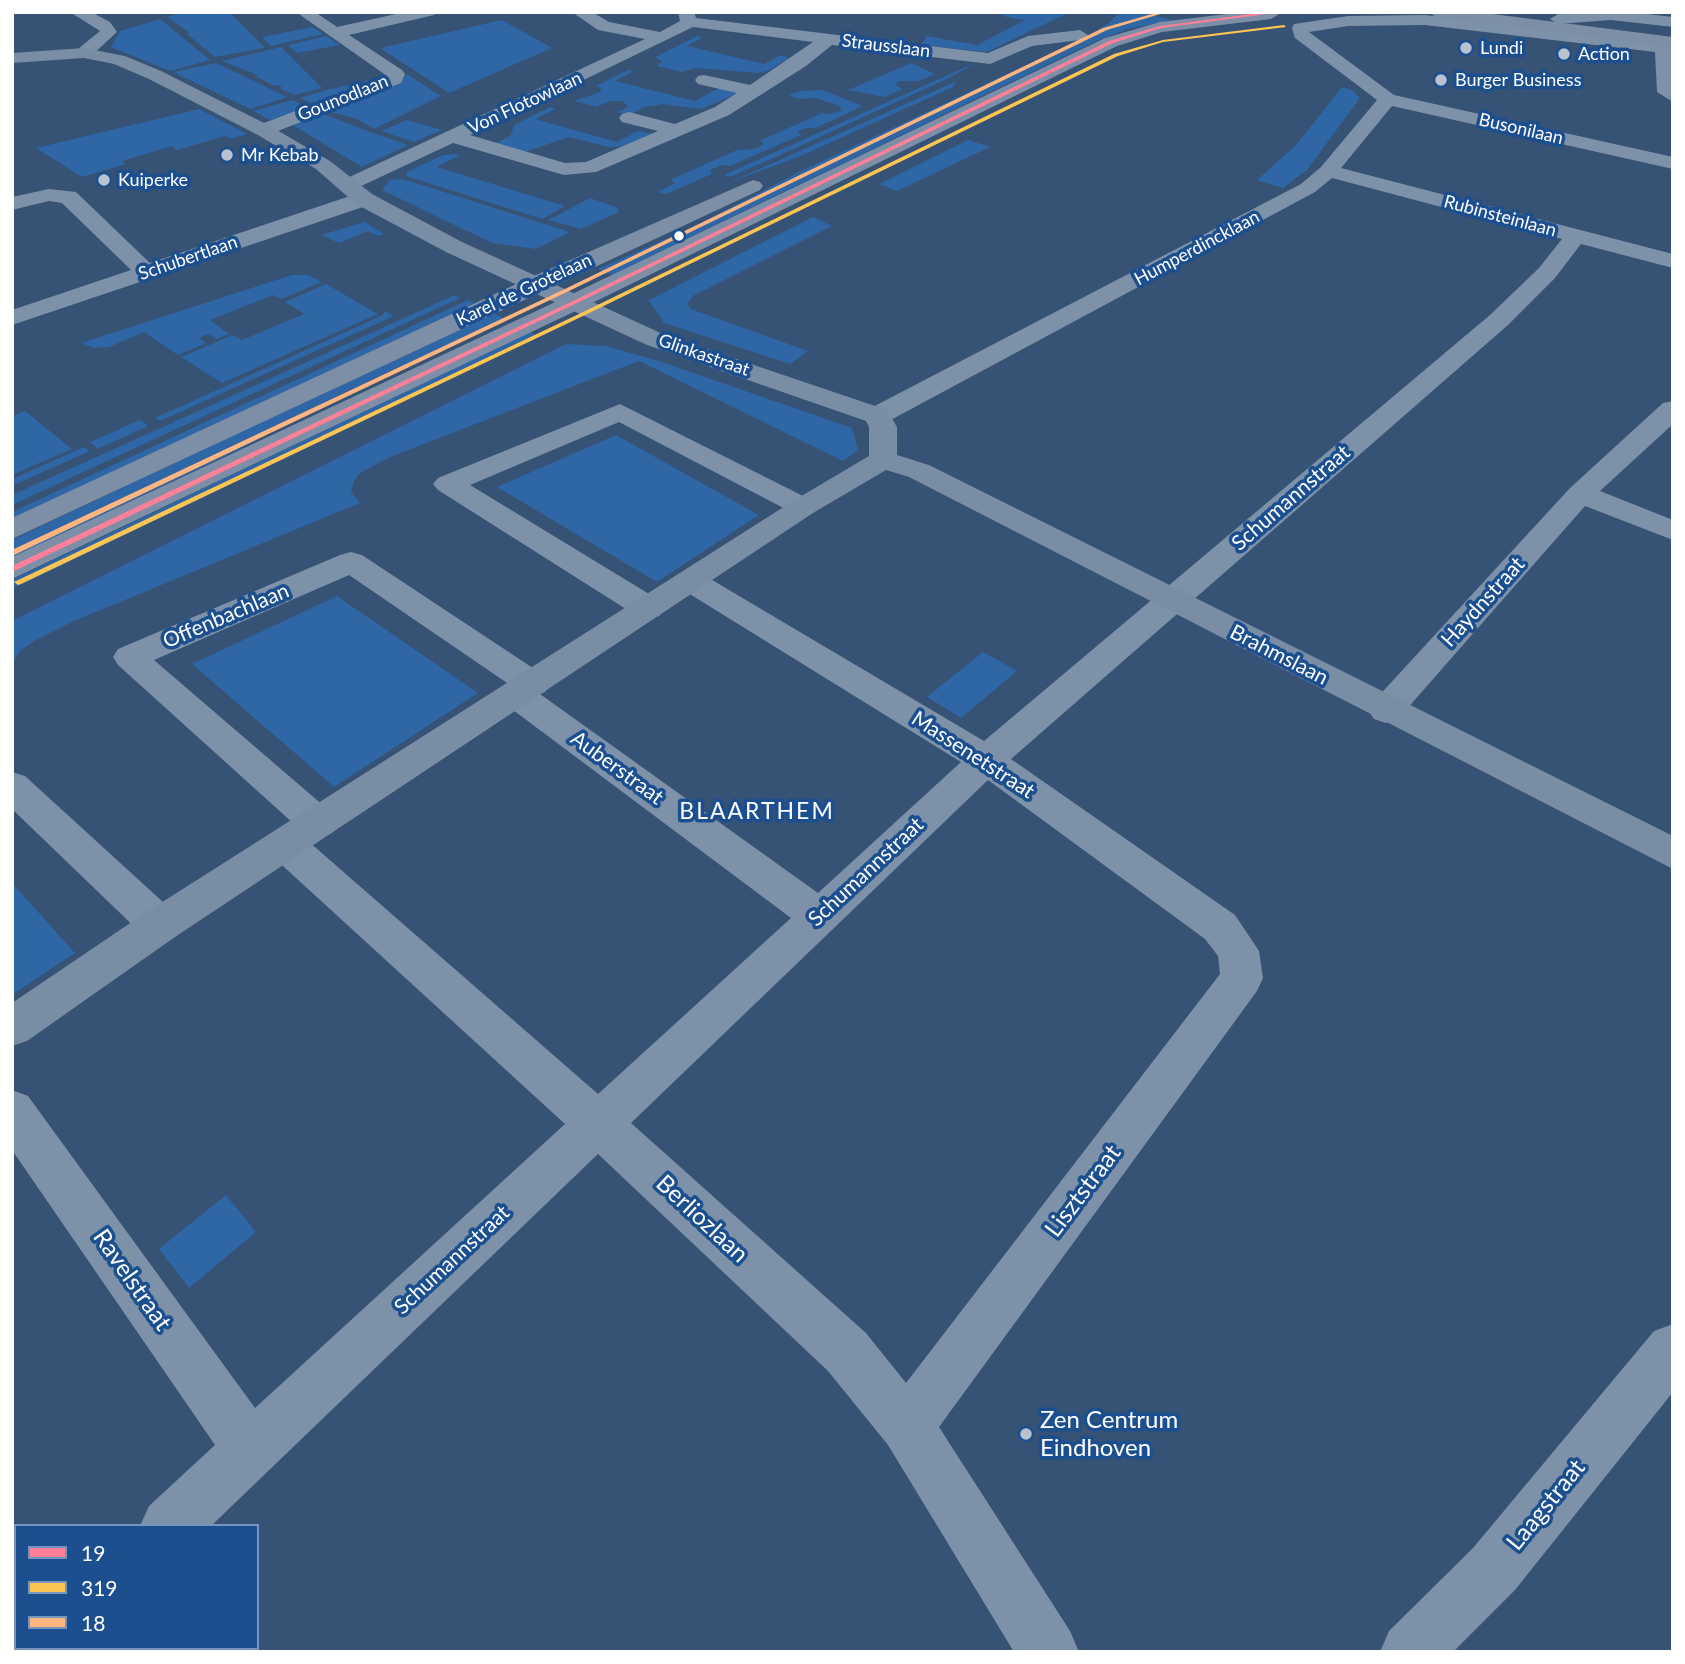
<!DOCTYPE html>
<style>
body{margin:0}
#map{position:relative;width:1685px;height:1664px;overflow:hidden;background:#365274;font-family:Lato,sans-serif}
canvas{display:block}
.frame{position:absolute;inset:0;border:14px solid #fff;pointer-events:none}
.legend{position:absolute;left:14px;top:1524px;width:245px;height:126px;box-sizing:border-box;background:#1b4f8f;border:2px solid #7695bc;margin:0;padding:9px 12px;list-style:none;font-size:21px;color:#fff}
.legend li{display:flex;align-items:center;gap:14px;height:35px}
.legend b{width:35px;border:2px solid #7695bc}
</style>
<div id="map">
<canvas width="1685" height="1664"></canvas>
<div class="frame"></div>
<ul class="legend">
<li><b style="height:9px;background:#ff8098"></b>19</li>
<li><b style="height:9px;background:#fcc553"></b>319</li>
<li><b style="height:9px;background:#ffb580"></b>18</li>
</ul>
</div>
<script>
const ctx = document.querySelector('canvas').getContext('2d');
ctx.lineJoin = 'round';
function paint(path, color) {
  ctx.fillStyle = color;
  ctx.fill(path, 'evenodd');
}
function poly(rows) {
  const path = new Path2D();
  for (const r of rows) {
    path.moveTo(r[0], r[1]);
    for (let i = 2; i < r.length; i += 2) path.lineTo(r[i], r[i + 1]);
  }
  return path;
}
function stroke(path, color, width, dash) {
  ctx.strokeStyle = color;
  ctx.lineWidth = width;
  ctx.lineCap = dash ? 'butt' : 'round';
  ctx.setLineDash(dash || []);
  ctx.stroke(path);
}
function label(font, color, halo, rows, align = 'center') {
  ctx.font = font + ' Lato,sans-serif';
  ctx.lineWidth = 7;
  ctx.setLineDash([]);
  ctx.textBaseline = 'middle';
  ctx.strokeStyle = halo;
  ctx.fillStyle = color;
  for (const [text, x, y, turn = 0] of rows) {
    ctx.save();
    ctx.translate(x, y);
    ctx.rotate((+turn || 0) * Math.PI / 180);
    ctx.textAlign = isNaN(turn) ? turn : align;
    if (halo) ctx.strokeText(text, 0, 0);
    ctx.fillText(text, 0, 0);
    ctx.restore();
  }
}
const green = poly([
 [184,12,229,12,265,48,215,57,187,34,190,33,167,17],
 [1009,12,1070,12,987,52,921,45,927,36,977,45,1025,20,1002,16],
 [1120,12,1139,12,1172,20,1128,29,1094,42,612,275,598,269,695,226,801,171,1088,36,1109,23],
 [160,19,210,60,170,71,111,47,120,31],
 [502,20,552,48,449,93,380,48],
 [313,27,323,34,271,46,262,37],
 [326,36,340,45,297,53,288,45],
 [697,36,703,37,687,46,764,64,781,55,789,58,768,71,757,73,695,68,682,72,657,66,662,61,655,57],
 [281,47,322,88,294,95,279,88,282,87,279,85,274,86,255,76,258,75,255,74,222,61],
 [977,62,951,77,776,157,729,177,724,175],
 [216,63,287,97,288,97,250,109,173,72],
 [911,63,935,74,919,81,898,81,896,85,903,89,885,97,848,90],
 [628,70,634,71,615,81,695,101,721,87,739,93,701,109,663,104,644,107,630,115,618,112,628,107,623,101,609,101,597,107,574,101,600,92,601,88,596,86],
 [407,74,441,96,374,129,357,119,327,111,396,85],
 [385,77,315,105,300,98,326,90],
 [957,81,953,87,803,155,728,183],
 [1342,87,1352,90,1360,98,1307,170,1283,188,1257,180,1296,145],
 [822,90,863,106,816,128,806,128,797,132,801,135,730,166,722,165,710,170,712,174,667,194,658,192,675,183,670,180,737,150,755,149,764,144,761,140,822,113,831,114,842,110,839,106,816,98,799,99,789,95,800,91],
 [292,100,309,107,270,120,253,111],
 [550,107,555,109,535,119,617,142,638,131,652,134,625,146,609,147,569,137,525,152,495,144,511,135,514,125],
 [199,109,247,134,231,139,225,136,177,150,172,146,122,161,126,164,82,177,36,148],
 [321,113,365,130,408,145,362,167,291,124],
 [407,120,442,130,414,142,381,131],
 [968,140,990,147,897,191,879,184],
 [454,154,460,155,437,167,565,206,542,219,406,176,407,172,443,155],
 [403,179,567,231,568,233,536,249,492,243,382,190,390,180],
 [590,198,618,208,619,212,581,229,548,220],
 [813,217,832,226,693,296,687,304,691,309,808,351,790,364,664,323,649,300],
 [364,222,384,234,378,236,368,231,339,243,322,235],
 [292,275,308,275,322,282,281,299,273,295,210,320,229,334,217,339,208,334,199,338,206,343,178,355,144,332,109,347,94,348,81,343],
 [326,284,378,314,222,383,181,357,233,335,242,340,304,314,285,302],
 [455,295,460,298,12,505,12,495],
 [468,300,475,303,12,520,12,512],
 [385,311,394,316,160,421,155,418,383,315],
 [492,312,505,319,341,394,242,448,12,558,12,540],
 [530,332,538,336,12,589,12,580],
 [566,344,606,346,659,361,852,428,858,450,843,461,639,361,390,457,360,473,354,481,351,492,360,503,74,621,34,641,20,651,12,664,12,621],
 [25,411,72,449,12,475,12,416],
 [140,420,148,426,98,449,90,442],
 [616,435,759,515,657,582,497,487],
 [84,447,90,451,12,486,12,479],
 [337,596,478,693,334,787,192,664],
 [983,652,1017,671,961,718,927,697],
 [12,883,75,953,12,995],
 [226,1195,256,1232,189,1288,159,1249]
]);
const street = poly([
 [70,12,91,12,110,22,117,32,90,57,78,57,75,53,78,49,100,31,70,12],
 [296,12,315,12,337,27,405,12,436,12,434,15,349,35,402,70,405,74,401,83,270,134,256,134,253,130,256,126,387,76,296,12],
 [572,12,592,12,609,22,660,32,680,21,678,12,694,12,696,18,988,53,1028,36,1080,30,1088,35,1080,40,1032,46,990,64,832,45,806,66,729,115,596,172,564,175,453,143,357,188,343,188,340,184,343,180,645,39,598,30,572,12],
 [693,27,813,42,750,85,704,75,698,76,695,80,698,84,737,93,715,107,675,124,629,112,622,114,619,118,622,122,658,131,586,162,565,163,470,135,693,27],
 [1630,12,1673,17,1673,27,1611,20,1558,24,1550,19,1558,14,1630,12],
 [1425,15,1673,44,1673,102,1657,92,1655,52,1425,25,1348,26,1309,32,1394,95,1673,157,1673,169,1392,106,1341,168,1673,254,1673,268,1581,244,1555,278,1508,325,1011,759,1235,915,1259,951,1263,978,1257,991,939,1427,1070,1631,1079,1652,1014,1652,888,1445,828,1371,598,1154,211,1526,140,1526,149,1506,215,1445,12,1150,12,1090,28,1096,255,1408,565,1124,272,856,267,845,272,834,286,830,300,834,598,1094,791,918,505,704,500,695,505,686,510,685,349,575,154,660,332,813,337,823,332,833,318,838,304,833,118,665,113,657,118,649,340,555,351,552,362,555,545,676,550,684,545,692,540,694,818,893,961,762,680,588,675,581,680,574,691,571,702,574,984,741,1490,315,1539,268,1562,239,1332,178,1315,192,887,422,867,422,863,416,867,410,1301,184,1321,167,1377,100,1295,38,1292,28,1294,24,1348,16,1425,15],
 [988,780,1205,939,1218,956,1220,974,906,1383,866,1333,631,1123,988,780],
 [49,189,76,192,150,263,356,194,372,194,375,199,372,204,12,325,12,310,131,270,62,203,49,201,12,210,12,197,49,189],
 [1673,401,1673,424,1600,491,1673,520,1673,540,1585,506,1398,719,1386,723,1374,719,1368,710,1374,701,1570,488,1663,403,1673,401],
 [620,404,813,501,818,507,813,513,803,516,793,513,619,422,470,485,659,600,664,608,659,616,648,619,637,616,438,490,433,484,438,478,620,404],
 [12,772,25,776,175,913,181,925,175,937,160,942,145,937,12,809,12,772],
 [1673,1324,1673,1392,1515,1590,1453,1652,1380,1652,1389,1631,1473,1548,1654,1331,1673,1324],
 [16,1626,16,1648,67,1648,66,1652,12,1652,12,1631,16,1626]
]);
const secondary = poly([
 [84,48,125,56,161,71,270,126,330,161,372,194,462,242,665,335,887,410,897,427,897,455,929,465,1673,836,1673,869,909,477,886,470,813,513,175,937,27,1041,12,1046,12,1003,145,913,793,501,869,456,869,427,866,421,647,345,446,252,356,204,316,169,256,134,149,79,114,64,84,58,12,63,12,53,84,48]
]);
const primary = poly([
 [1244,12,1279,14,1271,19,1162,32,1117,46,584,307,12,579,12,557,566,297,1105,38,1160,22,1244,12],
 [1428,12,1477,12,1673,37,1673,47,1436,17,1428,12],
 [753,180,760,182,763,186,760,190,12,539,12,518,527,279,753,180]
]);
const bus1 = poly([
 [1267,12,1282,12,1161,28,1113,43,577,303,12,572,12,566,573,301,1109,41,1160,26,1267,12]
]);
const bus2 = poly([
 [1284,25,1286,27,1163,42,1118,56,583,316,21,584,18,585,14,582,579,314,1114,54,1163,40,1284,25]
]);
const bus3 = poly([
 [1159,12,1167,12,1107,30,571,290,12,556,12,550,567,288,1103,28,1159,12]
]);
const markers = [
 [1466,48,7,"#b9c2ce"],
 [1564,54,7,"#b9c2ce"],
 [1441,80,7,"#b9c2ce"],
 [227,155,7,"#b9c2ce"],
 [104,180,7,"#b9c2ce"],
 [679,236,6,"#fff"],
 [1026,1434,7,"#b9c2ce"]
];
const farStreetnames = [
 ["Strausslaan",886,46,7],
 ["Gounodlaan",343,98,-22],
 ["Von Flotowlaan",525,103,-25],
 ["Busonilaan",1521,129,13],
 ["Rubinsteinlaan",1500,216,15],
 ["Humperdincklaan",1197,248,-28],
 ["Schubertlaan",188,258,-19],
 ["Karel de Grotelaan",524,290,-25],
 ["Glinkastraat",704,355,19]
];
const farPoinames = [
 ["Lundi",1480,48],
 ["Action",1578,54],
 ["Burger Business",1455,80],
 ["Mr Kebab",241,155],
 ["Kuiperke",118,180]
];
const streetNames = [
 ["Schumannstraat",1291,498,-41],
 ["Haydnstraat",1483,602,-48],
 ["Offenbachlaan",226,616,-23],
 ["Brahmslaan",1279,655,27],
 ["Massenetstraat",973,755,33],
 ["Auberstraat",617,768,36],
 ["Schumannstraat",866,872,-43],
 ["Schumannstraat",452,1260,-43]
];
const neighbourhoodNames = [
 ["BLAARTHEM",757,812]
];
const nearStreetnames = [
 ["Lisztstraat",1083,1191,-53],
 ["Berliozlaan",702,1219,43],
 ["Ravelstraat",132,1280,55],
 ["Laagstraat",1546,1505,-51]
];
const nearPoinames = [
 ["Zen Centrum",1040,1420],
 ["Eindhoven",1040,1448]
];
paint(green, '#2f66a5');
paint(street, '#7d92a8');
paint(secondary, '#798da4');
paint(primary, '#7d8ea7');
paint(bus1, '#ff8098');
paint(bus2, '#fcc553');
paint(bus3, '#ffb580');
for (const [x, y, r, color] of markers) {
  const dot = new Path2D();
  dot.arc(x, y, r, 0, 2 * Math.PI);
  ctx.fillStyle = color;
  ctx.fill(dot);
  stroke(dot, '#1b4f8f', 2.5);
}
label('18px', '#fff', '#1b4f8f', farStreetnames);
label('18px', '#fff', '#1b4f8f', farPoinames, 'left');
label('21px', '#fff', '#1b4f8f', streetNames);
ctx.letterSpacing = '2px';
label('23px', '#fff', '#1b4f8f', neighbourhoodNames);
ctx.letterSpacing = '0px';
label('24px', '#fff', '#1b4f8f', nearStreetnames);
label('24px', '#fff', '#1b4f8f', nearPoinames, 'left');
</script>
